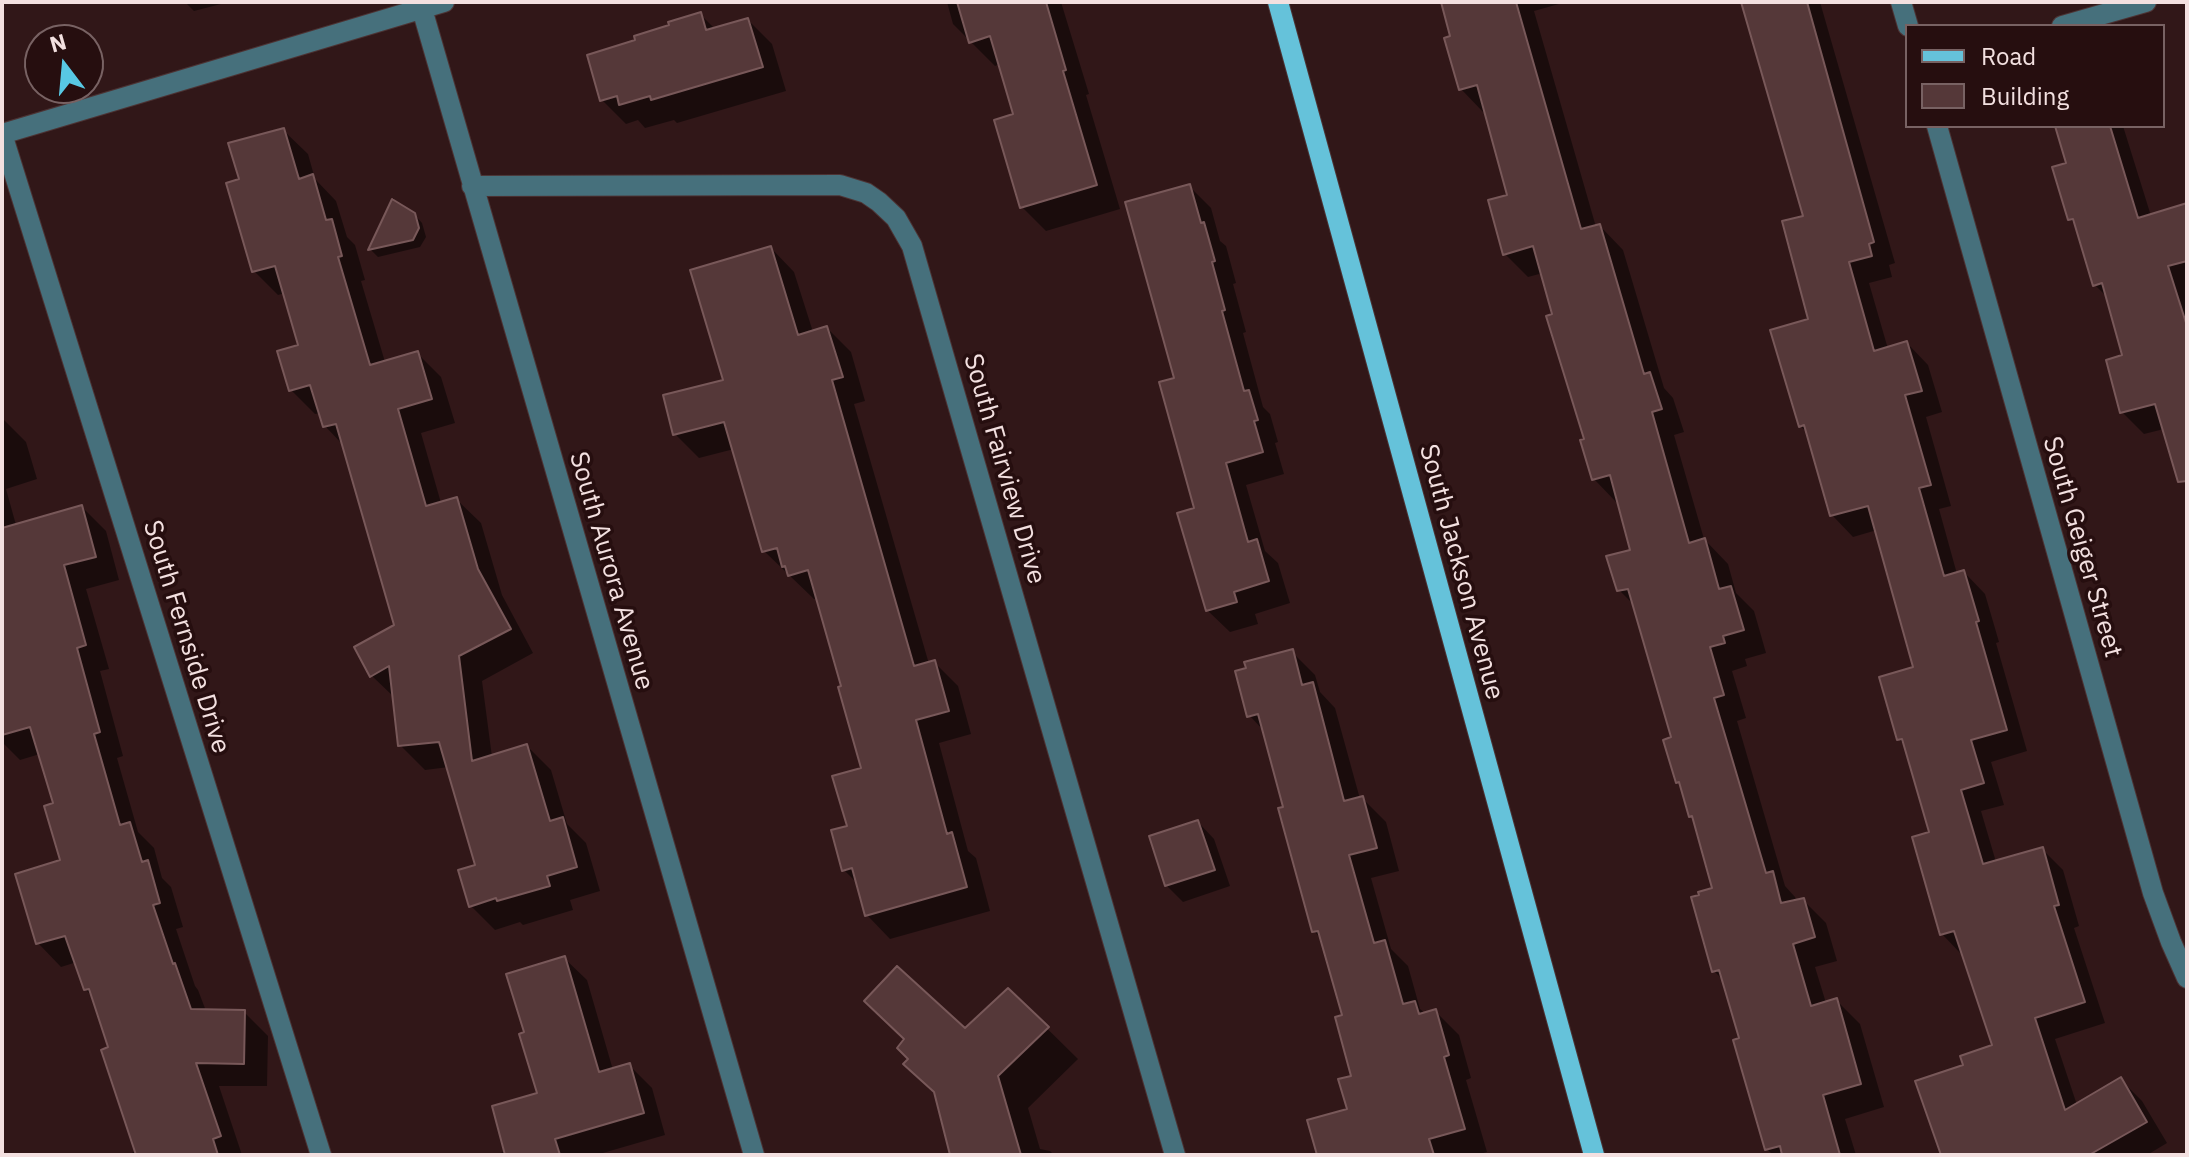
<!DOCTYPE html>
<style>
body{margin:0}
#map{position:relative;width:2189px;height:1157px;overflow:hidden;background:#311718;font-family:"IBM Plex Sans",sans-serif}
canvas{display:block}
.frame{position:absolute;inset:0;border:4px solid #f3e0e0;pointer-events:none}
.legend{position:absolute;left:1905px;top:24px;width:260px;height:104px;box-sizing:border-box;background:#260e0f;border:2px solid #786263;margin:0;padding:10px 14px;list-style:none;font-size:24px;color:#f3e0e0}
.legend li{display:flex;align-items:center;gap:16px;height:40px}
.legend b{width:40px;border:2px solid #786263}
.north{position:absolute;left:24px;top:24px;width:80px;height:80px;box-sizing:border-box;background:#260e0f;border:2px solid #786263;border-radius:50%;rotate:344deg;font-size:22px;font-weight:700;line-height:32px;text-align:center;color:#f3e0e0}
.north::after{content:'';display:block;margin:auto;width:28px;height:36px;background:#58c8e4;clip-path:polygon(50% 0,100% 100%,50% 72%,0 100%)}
</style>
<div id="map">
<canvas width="2189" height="1157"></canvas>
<div class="frame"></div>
<ul class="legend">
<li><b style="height:10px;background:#65c2da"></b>Road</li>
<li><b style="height:22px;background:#553839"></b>Building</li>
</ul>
<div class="north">N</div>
</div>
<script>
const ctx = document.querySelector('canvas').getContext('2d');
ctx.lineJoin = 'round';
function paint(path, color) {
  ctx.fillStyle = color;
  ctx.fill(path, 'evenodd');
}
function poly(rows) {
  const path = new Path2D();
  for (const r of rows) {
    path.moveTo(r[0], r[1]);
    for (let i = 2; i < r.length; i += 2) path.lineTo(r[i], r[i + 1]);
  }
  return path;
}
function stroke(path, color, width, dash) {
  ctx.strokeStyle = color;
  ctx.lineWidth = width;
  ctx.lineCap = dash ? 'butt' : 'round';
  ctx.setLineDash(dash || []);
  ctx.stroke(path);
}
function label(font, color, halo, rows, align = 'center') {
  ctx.font = font + ' "IBM Plex Sans",sans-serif';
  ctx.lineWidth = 7;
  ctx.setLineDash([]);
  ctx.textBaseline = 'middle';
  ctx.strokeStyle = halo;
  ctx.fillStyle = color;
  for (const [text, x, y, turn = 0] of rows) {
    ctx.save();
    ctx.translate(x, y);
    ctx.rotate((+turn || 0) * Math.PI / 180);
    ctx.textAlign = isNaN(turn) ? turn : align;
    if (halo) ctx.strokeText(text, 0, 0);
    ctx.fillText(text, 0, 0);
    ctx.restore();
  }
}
const shadow = poly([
 [185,2,220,2,221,4,194,11],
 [947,2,1061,2,1089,94,1086,95,1120,209,1046,231,1022,207,1016,115,1000,64,995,66,953,24],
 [1443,2,1566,2,1534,11,1596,227,1600,226,1623,250,1664,388,1673,398,1684,432,1674,435,1704,539,1728,564,1736,593,1754,611,1766,653,1745,659,1747,666,1732,671,1746,718,1737,721,1785,886,1795,897,1797,902,1803,900,1826,923,1837,961,1815,967,1826,1003,1836,1000,1860,1024,1884,1107,1845,1119,1856,1155,1773,1155,1767,1149,1741,1040,1725,982,1714,971,1715,889,1695,820,1691,816,1683,786,1678,782,1674,739,1635,606,1619,590,1633,551,1617,503,1594,479,1587,440,1543,273,1528,277,1505,254,1509,196,1487,112,1484,113,1461,89,1453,37],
 [1743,2,1820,2,1895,263,1889,265,1892,277,1869,283,1888,349,1907,343,1928,365,1942,412,1926,417,1951,506,1939,509,1957,574,1964,572,1985,594,1999,642,1996,643,2027,751,1991,762,2004,805,1981,811,1996,862,2042,849,2063,870,2079,926,2074,928,2105,1023,2055,1039,2077,1105,2121,1080,2142,1101,2167,1143,2147,1155,1944,1155,1965,1066,1994,1047,1963,956,1942,934,1931,833,1906,747,1899,739,1916,669,1877,530,1853,537,1832,515,1808,433,1800,426,1810,321,1806,217],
 [700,14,716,30,748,20,772,44,786,91,677,123,674,120,645,128,638,120,626,124,602,100,637,42],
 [2057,126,2123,126,2151,216,2187,205,2187,466,2164,429,2144,434,2122,412,2125,356,2108,298,2095,285,2078,227,2070,219,2068,164],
 [283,130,308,154,315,179,336,201,347,237,355,245,365,280,361,281,385,362,417,353,441,377,455,423,421,433,441,503,456,499,481,523,502,595,533,653,482,681,492,757,527,746,551,770,567,824,586,843,600,891,570,900,573,910,523,925,520,922,495,930,471,906,478,866,449,767,425,770,400,745,395,698,372,676,396,626,344,446,325,426,321,413,315,414,291,390,300,346,285,293,278,295,254,271,241,181],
 [1189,186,1211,208,1220,241,1226,246,1236,283,1233,284,1246,332,1243,333,1263,407,1270,414,1278,442,1275,443,1284,474,1246,485,1265,551,1278,563,1290,603,1255,614,1258,624,1230,632,1207,610,1197,509,1176,379],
 [393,202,414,214,422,223,426,237,420,247,378,257,371,250],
 [771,248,794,272,813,332,827,328,851,352,865,401,854,404,929,664,934,662,958,686,971,734,939,743,968,851,976,858,990,911,890,939,867,915,858,884,844,870,849,827,863,770,844,688,818,598,814,599,764,551,734,449,699,458,675,434,725,381],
 [2,418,26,442,37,479,6,489,16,525,82,507,106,531,119,580,86,589,109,669,100,671,123,756,117,758,138,832,154,848,162,878,171,887,183,927,176,929,195,986,198,990,206,1011,244,1012,268,1036,267,1086,219,1086,242,1155,126,1155,137,1151,111,1049,94,998,85,989,77,962,61,967,38,943,62,862,56,804,40,754,20,760,2,742],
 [1292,652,1315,675,1320,692,1335,708,1360,799,1362,798,1386,822,1399,871,1371,878,1391,949,1408,966,1420,1009,1426,1014,1436,1012,1459,1035,1471,1078,1466,1080,1487,1152,1476,1155,1319,1155,1349,1110,1354,1077,1344,1017,1322,940,1314,931,1285,808,1264,731,1249,715],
 [1198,822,1214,839,1230,886,1183,902,1166,885],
 [564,958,587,980,613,1070,630,1066,652,1088,665,1135,596,1155,494,1155,506,1151,540,1094,526,1033],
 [1008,990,1078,1059,1028,1108,1040,1149,1050,1151,1054,1155,952,1155,965,1031]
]);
const building = poly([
 [957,2,1046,2,1066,70,1063,71,1097,185,1020,208,994,120,1013,114,990,36,969,43,957,2],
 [1441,2,1516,2,1581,229,1600,224,1644,374,1650,372,1662,409,1652,412,1689,543,1705,538,1719,589,1731,586,1744,630,1723,636,1725,643,1710,647,1724,695,1714,698,1766,873,1773,871,1781,903,1804,898,1815,937,1793,944,1811,1006,1837,998,1861,1084,1823,1095,1840,1155,1782,1155,1780,1146,1765,1150,1733,1040,1739,1038,1719,970,1712,972,1691,897,1699,895,1698,892,1712,888,1692,816,1689,817,1679,782,1676,783,1663,740,1671,737,1628,589,1617,591,1606,556,1630,550,1610,475,1592,480,1580,440,1584,439,1546,316,1552,314,1533,246,1503,255,1488,200,1507,195,1477,85,1459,90,1444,38,1450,36,1441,2],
 [1741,2,1807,2,1874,242,1869,244,1872,256,1849,262,1874,351,1907,341,1922,391,1905,395,1931,485,1919,488,1944,576,1964,570,1979,621,1976,622,2007,730,1971,740,1984,783,1961,790,1983,864,2043,847,2059,905,2054,906,2085,1002,2035,1018,2065,1110,2121,1077,2147,1122,2089,1155,1941,1155,1915,1081,1963,1065,1960,1056,1992,1045,1954,931,1940,935,1912,837,1929,832,1902,739,1897,740,1879,677,1913,667,1868,506,1830,516,1804,425,1799,427,1770,330,1808,319,1782,221,1803,216,1741,2],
 [701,12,706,30,748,18,763,67,651,100,650,96,619,105,617,96,600,101,587,55,635,40,634,36,669,25,668,22,701,12],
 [2055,126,2110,126,2138,218,2187,203,2187,261,2168,266,2187,326,2187,481,2178,482,2155,404,2120,413,2106,360,2122,355,2102,283,2093,286,2073,219,2068,220,2052,167,2066,163,2055,126],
 [284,128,299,179,313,174,326,220,332,219,342,256,338,257,370,365,418,351,432,399,398,409,426,506,457,497,478,569,511,629,459,656,472,761,527,744,550,821,563,817,577,867,547,876,550,886,497,901,496,898,469,907,458,870,475,865,439,742,398,746,389,666,370,677,354,647,394,625,336,424,323,427,310,385,289,391,277,351,298,345,275,266,252,272,226,183,239,179,228,143,284,128],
 [1190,184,1201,223,1204,222,1215,261,1212,262,1225,310,1222,311,1244,391,1249,390,1258,420,1254,421,1263,452,1226,463,1248,542,1257,539,1269,581,1234,592,1237,602,1206,611,1177,513,1194,508,1159,382,1174,378,1125,202,1190,184],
 [392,199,415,213,419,228,413,240,368,250,392,199],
 [771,246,798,335,827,326,843,377,832,380,914,666,935,660,949,711,916,720,947,834,952,832,967,887,865,916,852,868,842,871,831,830,847,826,832,776,861,768,838,687,841,686,808,570,788,576,785,566,782,567,777,548,762,552,724,422,673,435,663,395,723,380,690,270,771,246],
 [82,505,96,557,64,565,86,645,77,648,100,732,94,734,120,825,130,822,142,862,148,860,160,903,153,905,173,964,175,963,191,1009,245,1010,244,1064,196,1063,221,1136,213,1139,218,1155,136,1155,101,1050,108,1047,89,989,84,990,65,936,36,944,15,874,60,860,44,806,53,803,30,727,2,735,2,528,82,505],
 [1293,649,1302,685,1313,682,1344,801,1363,796,1377,848,1349,855,1374,943,1385,940,1403,1004,1415,1001,1419,1014,1436,1009,1449,1055,1444,1057,1465,1129,1429,1139,1434,1155,1317,1155,1307,1120,1347,1109,1338,1079,1351,1076,1335,1017,1342,1015,1318,931,1312,932,1278,808,1283,807,1258,714,1247,717,1235,671,1246,668,1244,662,1293,649],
 [1198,820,1215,870,1165,886,1149,836,1198,820],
 [565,956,599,1072,630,1063,644,1113,555,1139,560,1155,505,1155,492,1106,537,1093,519,1034,524,1032,506,974,565,956],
 [897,966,965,1028,1008,988,1049,1027,998,1076,1021,1155,950,1155,934,1092,903,1064,908,1059,897,1048,904,1039,864,1001,897,966]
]);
const minor = poly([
 [420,2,754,1155],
 [1901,2,1908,26],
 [2062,26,2146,2],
 [1937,126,2153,893,2171,942,2187,978],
 [2,134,321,1155],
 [2,134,444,2],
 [472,186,840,185,866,193,879,202,896,218,912,246,1175,1155]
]);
const major = poly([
 [1278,2,1594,1155]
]);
const streetNames = [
 ["South Fairview Drive",1004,469,74],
 ["South Geiger Street",2082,547,74],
 ["South Aurora Avenue",611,571,74],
 ["South Jackson Avenue",1461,572,75],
 ["South Fernside Drive",186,637,73]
];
paint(shadow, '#0007');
paint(building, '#553839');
stroke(building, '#785859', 2);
stroke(minor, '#4c3334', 22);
stroke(major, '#4c3334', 22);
stroke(minor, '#46707c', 20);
stroke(major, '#65c2da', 20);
label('26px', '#f3e0e0', '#260e0f', streetNames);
</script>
